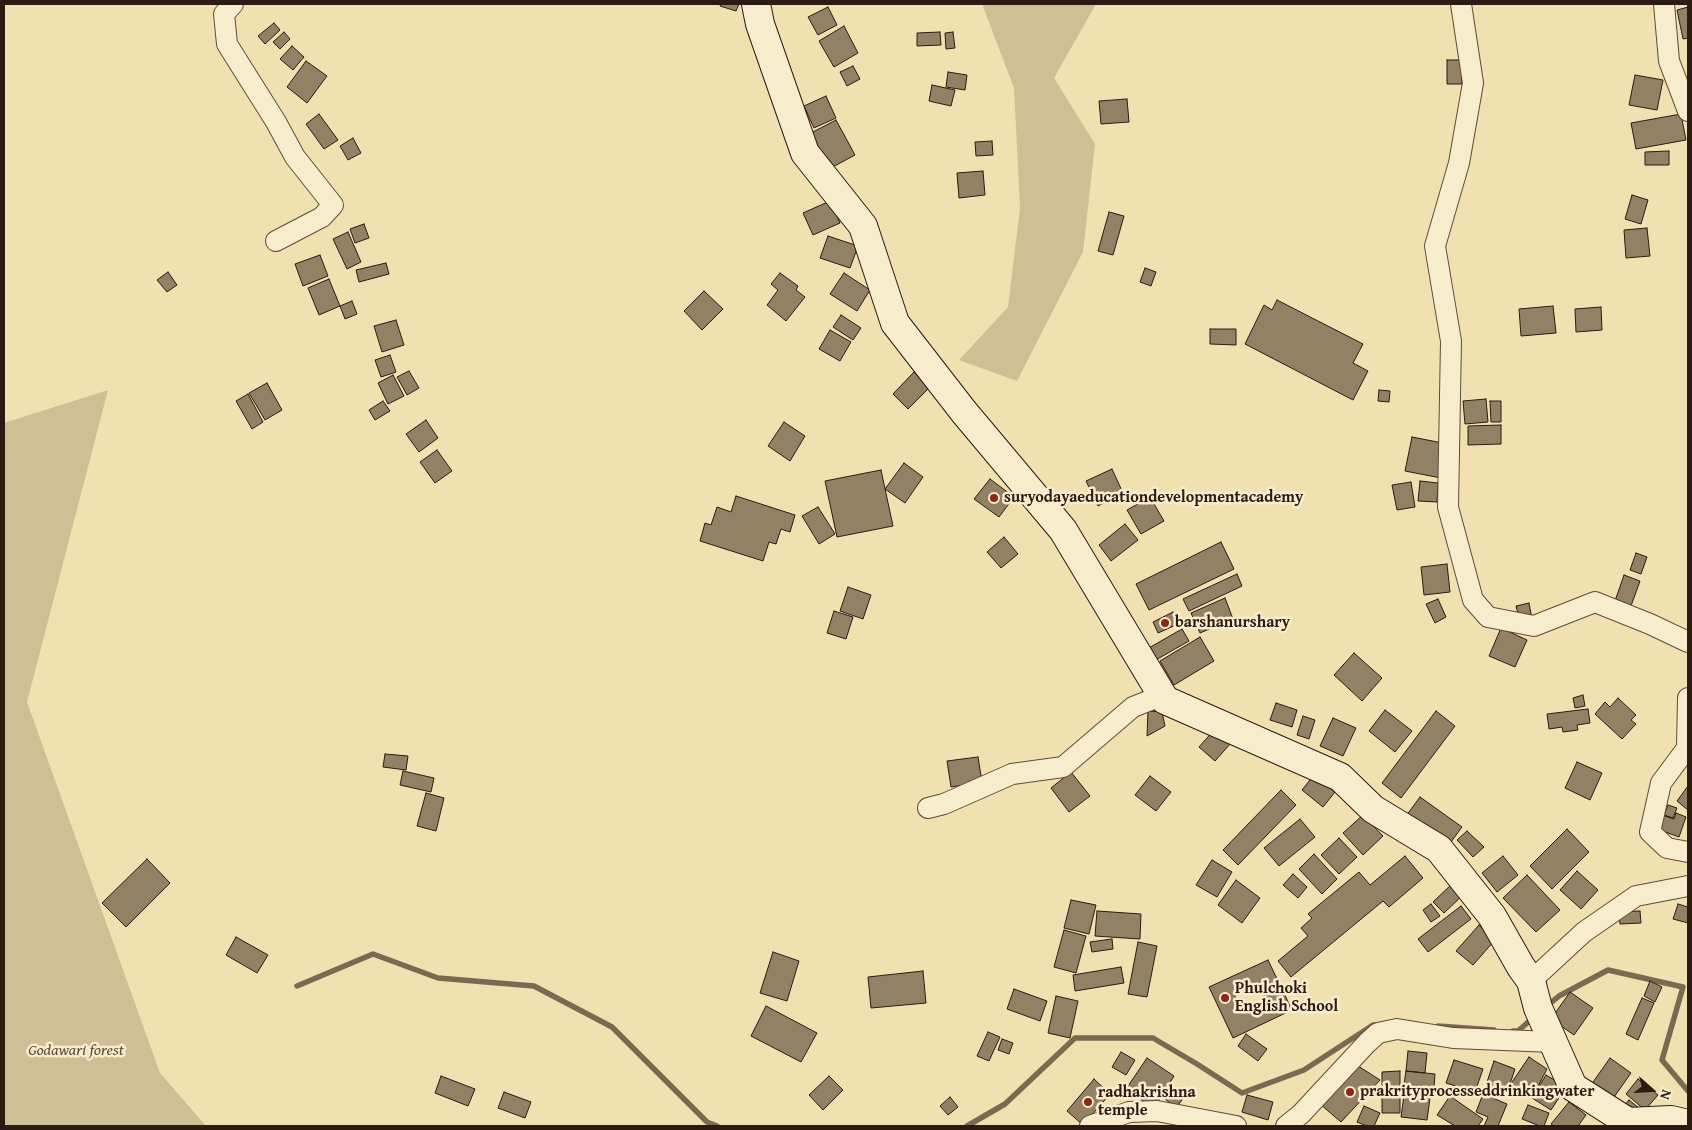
<!DOCTYPE html>
<style>
body{margin:0}
#map{position:relative;width:1692px;height:1130px;overflow:hidden;background:#f2e1b0;font-family:"Gentium Book Plus",serif}
canvas{display:block}
.frame{position:absolute;inset:0;border:5px solid #2c1a13;pointer-events:none}
.north{position:absolute;left:1627px;top:1065px;width:50px;height:50px;-webkit-text-stroke:4px #f7eccc;paint-order:stroke;rotate:109deg;font-size:14px;font-weight:700;line-height:20px;text-align:center;color:#2c1a13}
.north::after{content:'';display:block;margin:auto;width:18px;height:22px;background:#2c1a13;clip-path:polygon(50% 0,100% 100%,50% 72%,0 100%)}
</style>
<div id="map">
<canvas width="1692" height="1130"></canvas>
<div class="frame"></div>
<div class="north">N</div>
</div>
<script>
const ctx = document.querySelector('canvas').getContext('2d');
ctx.lineJoin = 'round';
function paint(path, color) {
  ctx.fillStyle = color;
  ctx.fill(path, 'evenodd');
}
function poly(rows) {
  const path = new Path2D();
  for (const r of rows) {
    path.moveTo(r[0], r[1]);
    for (let i = 2; i < r.length; i += 2) path.lineTo(r[i], r[i + 1]);
  }
  return path;
}
function stroke(path, color, width, dash) {
  ctx.strokeStyle = color;
  ctx.lineWidth = width;
  ctx.lineCap = dash ? 'butt' : 'round';
  ctx.setLineDash(dash || []);
  ctx.stroke(path);
}
function label(font, color, halo, rows, align = 'center') {
  ctx.font = font + ' "Gentium Book Plus",serif';
  ctx.lineWidth = 5;
  ctx.setLineDash([]);
  ctx.textBaseline = 'middle';
  ctx.strokeStyle = halo;
  ctx.fillStyle = color;
  for (const [text, x, y, turn = 0] of rows) {
    ctx.save();
    ctx.translate(x, y);
    ctx.rotate((+turn || 0) * Math.PI / 180);
    ctx.textAlign = isNaN(turn) ? turn : align;
    if (halo) ctx.strokeText(text, 0, 0);
    ctx.fillText(text, 0, 0);
    ctx.restore();
  }
}
const green = poly([
 [982,4,1096,4,1054,78,1095,144,1083,252,1017,381,959,360,1008,307,1020,208,1014,88],
 [108,390,27,702,160,1073,206,1126,4,1126,4,423]
]);
const stream = poly([
 [297,986,373,954,438,978,534,986,612,1027,707,1122,717,1126],
 [1546,1007,1559,996,1608,970,1683,987,1662,1060,1688,1091],
 [1438,1026,1494,1030],
 [1513,1031,1518,1031,1534,1017],
 [967,1126,1005,1104,1075,1038,1153,1038,1197,1064,1242,1093,1304,1070,1373,1025,1376,1025]
]);
const building = poly([
 [721,4,739,4,736,11,720,6,721,4],
 [828,7,837,25,818,35,808,17,828,7],
 [1688,7,1688,38,1683,39,1677,10,1688,7],
 [274,23,280,30,265,44,258,36,274,23],
 [844,26,858,53,834,67,819,41,844,26],
 [284,32,290,39,280,49,273,42,284,32],
 [940,32,941,45,917,46,917,33,940,32],
 [953,32,955,48,946,49,945,33,953,32],
 [292,46,304,57,293,70,280,59,292,46],
 [1447,60,1461,60,1462,84,1447,84,1447,60],
 [306,61,327,76,307,103,287,87,306,61],
 [853,66,860,79,847,86,840,72,853,66],
 [948,72,967,75,965,90,946,87,948,72],
 [1635,75,1663,80,1657,110,1629,105,1635,75],
 [932,85,955,90,951,106,929,101,932,85],
 [826,96,836,118,814,128,804,106,826,96],
 [1127,99,1129,122,1101,124,1099,101,1127,99],
 [319,114,338,140,324,149,306,124,319,114],
 [1681,114,1686,140,1636,149,1631,123,1681,114],
 [836,120,855,155,829,169,811,133,836,120],
 [353,138,361,153,348,160,340,146,353,138],
 [992,141,993,155,976,156,975,142,992,141],
 [1669,151,1669,165,1645,165,1645,152,1669,151],
 [983,171,985,195,959,198,957,173,983,171],
 [1632,195,1648,200,1641,224,1625,219,1632,195],
 [830,201,840,223,813,235,803,213,830,201],
 [1109,212,1124,216,1113,255,1098,251,1109,212],
 [364,224,369,238,355,243,350,229,364,224],
 [1647,228,1650,256,1626,258,1624,230,1647,228],
 [348,232,361,262,347,269,333,239,348,232],
 [828,236,858,246,850,268,820,258,828,236],
 [320,255,328,276,303,286,295,264,320,255],
 [386,263,389,274,359,282,356,270,386,263],
 [1145,268,1156,272,1151,286,1140,282,1145,268],
 [168,272,177,285,167,292,157,280,168,272],
 [780,273,798,286,796,290,805,297,786,321,767,305,778,290,771,284,780,273],
 [844,273,870,290,857,311,830,294,844,273],
 [329,279,340,306,319,315,308,288,329,279],
 [704,291,723,309,702,330,684,311,704,291],
 [1277,300,1363,344,1353,363,1368,371,1353,400,1245,344,1264,305,1272,310,1277,300],
 [352,301,357,314,345,319,340,306,352,301],
 [1553,306,1556,333,1521,336,1519,309,1553,306],
 [1601,307,1602,330,1576,332,1575,309,1601,307],
 [841,315,861,328,853,340,833,327,841,315],
 [396,320,404,345,382,352,374,326,396,320],
 [1210,329,1236,329,1236,345,1210,344,1210,329],
 [830,330,851,342,840,361,819,349,830,330],
 [390,355,396,372,381,377,375,360,390,355],
 [409,371,419,388,407,395,397,377,409,371],
 [914,372,929,388,908,409,893,394,914,372],
 [393,375,404,396,388,404,378,383,393,375],
 [267,383,282,410,265,420,249,393,267,383],
 [1379,390,1390,391,1389,402,1378,401,1379,390],
 [248,394,263,422,252,429,236,401,248,394],
 [1486,399,1488,422,1465,424,1463,401,1486,399],
 [383,401,390,411,375,420,369,410,383,401],
 [1490,401,1501,401,1501,422,1491,422,1490,401],
 [426,420,438,438,419,452,406,434,426,420],
 [784,422,805,436,790,461,768,446,784,422],
 [1501,425,1501,444,1468,445,1468,426,1501,425],
 [1412,437,1448,444,1441,478,1405,471,1412,437],
 [437,450,452,471,435,483,420,462,437,450],
 [904,463,923,477,905,503,885,489,904,463],
 [1112,469,1123,493,1098,506,1086,481,1112,469],
 [881,470,893,526,837,537,825,481,881,470],
 [990,479,1014,497,999,517,974,499,990,479],
 [1420,481,1438,483,1437,502,1418,501,1420,481],
 [1411,482,1415,507,1397,510,1392,485,1411,482],
 [736,496,795,515,790,532,781,529,776,544,769,542,763,561,700,541,705,523,711,525,717,507,731,512,736,496],
 [1150,497,1164,521,1141,534,1127,510,1150,497],
 [818,507,835,534,819,544,802,516,818,507],
 [1125,524,1138,540,1111,561,1099,545,1125,524],
 [1004,537,1018,554,1001,568,987,552,1004,537],
 [1221,542,1234,569,1149,610,1136,584,1221,542],
 [1636,553,1647,557,1641,574,1630,570,1636,553],
 [1447,564,1450,592,1424,595,1421,567,1447,564],
 [1237,574,1242,586,1189,611,1183,599,1237,574],
 [1624,575,1640,581,1631,606,1615,601,1624,575],
 [848,587,871,595,863,619,840,611,848,587],
 [1225,598,1233,619,1200,633,1191,613,1225,598],
 [1438,599,1446,617,1435,623,1426,604,1438,599],
 [1529,603,1532,619,1520,622,1516,606,1529,603],
 [834,611,853,617,846,639,827,633,834,611],
 [1173,612,1178,624,1158,633,1153,622,1173,612],
 [1501,628,1527,640,1515,667,1489,656,1501,628],
 [1182,629,1189,641,1154,661,1147,649,1182,629],
 [1200,637,1214,661,1174,685,1160,661,1200,637],
 [1354,653,1382,678,1362,701,1334,675,1354,653],
 [1583,695,1585,706,1575,708,1573,698,1583,695],
 [1618,698,1636,715,1631,720,1636,724,1622,739,1595,714,1605,702,1610,707,1618,698],
 [1276,703,1297,710,1292,727,1270,720,1276,703],
 [1588,709,1590,723,1577,725,1578,730,1563,732,1562,727,1549,729,1547,714,1588,709],
 [1385,710,1412,731,1395,752,1369,731,1385,710],
 [1148,711,1162,712,1165,726,1147,736,1148,711],
 [1436,711,1455,726,1401,798,1382,783,1436,711],
 [1303,716,1315,720,1309,739,1297,735,1303,716],
 [1333,718,1356,728,1343,756,1320,746,1333,718],
 [1215,729,1231,743,1215,761,1199,747,1215,729],
 [385,754,408,756,406,770,383,767,385,754],
 [978,757,982,782,951,787,947,761,978,757],
 [1577,762,1602,773,1590,800,1565,788,1577,762],
 [403,771,434,778,431,792,400,785,403,771],
 [1071,772,1090,796,1069,812,1051,788,1071,772],
 [1314,775,1335,792,1323,807,1302,790,1314,775],
 [1150,776,1171,792,1156,811,1135,795,1150,776],
 [1688,786,1688,810,1677,801,1688,786],
 [1281,790,1296,805,1238,865,1223,850,1281,790],
 [426,793,444,798,436,831,417,826,426,793],
 [1420,797,1462,827,1448,846,1406,816,1420,797],
 [1668,805,1677,808,1673,818,1664,815,1668,805],
 [1676,813,1686,817,1679,837,1657,829,1662,815,1674,819,1676,813],
 [1363,815,1383,836,1363,855,1343,833,1363,815],
 [1300,819,1315,837,1279,866,1264,848,1300,819],
 [1567,829,1589,852,1552,889,1530,866,1567,829],
 [1467,831,1484,847,1473,857,1457,840,1467,831],
 [1339,838,1357,857,1339,874,1321,855,1339,838],
 [1314,854,1337,879,1322,894,1299,869,1314,854],
 [1405,856,1423,878,1389,907,1383,901,1291,977,1278,961,1308,936,1301,928,1312,918,1308,914,1359,872,1370,885,1405,856],
 [1503,856,1518,875,1497,892,1482,873,1503,856],
 [147,859,170,883,126,927,102,903,147,859],
 [1212,860,1232,872,1217,897,1196,885,1212,860],
 [1577,871,1598,890,1581,909,1560,890,1577,871],
 [1293,874,1307,887,1298,898,1283,885,1293,874],
 [1527,875,1560,910,1536,932,1503,898,1527,875],
 [1236,880,1260,898,1242,923,1218,905,1236,880],
 [1453,883,1464,894,1444,913,1433,902,1453,883],
 [1071,900,1096,905,1089,934,1064,928,1071,900],
 [1431,904,1440,916,1431,922,1423,910,1431,904],
 [1678,904,1688,907,1688,923,1673,919,1678,904],
 [1461,906,1471,919,1428,952,1418,939,1461,906],
 [1097,911,1141,914,1140,939,1095,936,1097,911],
 [1640,911,1641,923,1620,924,1619,912,1640,911],
 [1479,925,1495,940,1473,965,1456,951,1479,925],
 [1064,930,1086,936,1076,973,1054,967,1064,930],
 [236,937,268,955,257,973,226,955,236,937],
 [1112,939,1113,949,1092,952,1090,942,1112,939],
 [1138,942,1157,946,1147,997,1128,994,1138,942],
 [773,952,799,961,787,1001,760,993,773,952],
 [1268,960,1292,1010,1233,1038,1209,987,1268,960],
 [1259,983,1267,1003,1242,1013,1234,994,1259,983],
 [1121,967,1124,983,1075,991,1073,975,1121,967],
 [923,971,926,1003,871,1008,868,977,923,971],
 [1650,981,1662,987,1655,1002,1644,996,1650,981],
 [1014,989,1047,1001,1040,1021,1007,1009,1014,989],
 [1570,992,1593,1008,1574,1035,1551,1019,1570,992],
 [1056,996,1078,1001,1070,1038,1048,1033,1056,996],
 [1642,998,1654,1003,1638,1040,1626,1034,1642,998],
 [766,1006,817,1033,801,1062,751,1036,766,1006],
 [988,1032,1000,1037,989,1061,977,1056,988,1032],
 [1246,1034,1267,1049,1258,1061,1238,1046,1246,1034],
 [1002,1039,1013,1043,1009,1054,998,1050,1002,1039],
 [1408,1051,1427,1053,1425,1073,1406,1071,1408,1051],
 [1121,1052,1135,1060,1126,1075,1112,1067,1121,1052],
 [1529,1057,1547,1069,1532,1098,1510,1085,1529,1057],
 [1147,1058,1174,1076,1154,1108,1126,1089,1147,1058],
 [1610,1058,1631,1073,1612,1100,1591,1085,1610,1058],
 [1454,1060,1483,1069,1475,1092,1446,1083,1454,1060],
 [1494,1061,1515,1069,1507,1093,1486,1085,1494,1061],
 [1355,1064,1380,1080,1341,1122,1320,1104,1355,1064],
 [1400,1071,1400,1113,1382,1113,1382,1072,1400,1071],
 [1406,1071,1435,1074,1434,1088,1404,1084,1406,1071],
 [1546,1075,1566,1087,1551,1110,1532,1098,1546,1075],
 [441,1076,475,1089,468,1106,435,1093,441,1076],
 [829,1076,843,1090,823,1110,809,1095,829,1076],
 [1094,1079,1110,1094,1083,1125,1067,1111,1094,1079],
 [1638,1079,1658,1095,1645,1110,1626,1094,1638,1079],
 [1405,1088,1431,1091,1427,1120,1401,1117,1405,1088],
 [1173,1089,1184,1097,1176,1108,1165,1099,1173,1089],
 [504,1092,531,1102,525,1118,498,1108,504,1092],
 [1483,1094,1507,1104,1498,1126,1484,1126,1488,1117,1476,1112,1483,1094],
 [1247,1095,1273,1102,1268,1120,1242,1112,1247,1095],
 [1450,1096,1483,1119,1478,1126,1455,1126,1437,1115,1450,1096],
 [950,1097,958,1107,948,1115,940,1106,950,1097],
 [1629,1100,1639,1108,1620,1110,1629,1100],
 [1569,1102,1586,1115,1578,1126,1554,1126,1551,1124,1569,1102],
 [1528,1105,1549,1113,1544,1126,1540,1126,1522,1119,1528,1105],
 [1364,1106,1380,1113,1374,1126,1367,1126,1357,1122,1364,1106]
]);
const street = poly([
 [233,4,224,14,227,44,276,122,295,157,333,205,322,217,276,241],
 [1461,4,1473,83,1459,163,1435,246,1451,341,1448,507,1473,600,1488,617,1534,626,1595,602,1650,624,1688,642],
 [1664,4,1669,61,1688,111],
 [1688,698,1687,748,1661,783,1650,832,1667,848,1688,852],
 [928,808,944,804,1012,774,1063,767,1133,707,1153,699,1165,700],
 [1531,981,1584,932,1636,896,1688,886],
 [1090,1126,1129,1112,1157,1111,1236,1126],
 [1286,1126,1301,1114,1367,1043,1378,1033,1397,1029,1453,1038,1553,1042]
]);
const secondary = poly([
 [756,4,760,24,805,153,863,226,895,323,964,412,1063,530,1165,700,1340,777,1373,809,1439,849,1492,916,1521,967,1531,981,1538,1008,1573,1087,1628,1122,1671,1120,1688,1124]
]);
const markers = [
 [994,498,5,"#8f2418"],
 [1165,623,5,"#8f2418"],
 [1225,998,5,"#8f2418"],
 [1350,1092,5,"#8f2418"],
 [1088,1102,5,"#8f2418"]
];
const poiNames = [
 ["suryodayaeducationdevelopmentacademy",1004,498],
 ["barshanurshary",1175,623],
 ["Phulchoki",1235,989],
 ["English School",1235,1007],
 ["prakrityprocesseddrinkingwater",1360,1092],
 ["radhakrishna",1098,1093],
 ["temple",1098,1111]
];
const parkNames = [
 ["Godawari forest",76,1051]
];
paint(green, '#d0bf95');
stroke(stream, '#7b6951', 5.5);
paint(building, '#938165');
stroke(building, '#2c1a13', 1);
stroke(street, '#5e4c3a', 22);
stroke(secondary, '#2c1a13', 30);
stroke(street, '#f7eccc', 20);
stroke(secondary, '#f7eccc', 28);
for (const [x, y, r, color] of markers) {
  const dot = new Path2D();
  dot.arc(x, y, r, 0, 2 * Math.PI);
  ctx.fillStyle = color;
  ctx.fill(dot);
  stroke(dot, '#f7eccc', 2);
}
label('bold 16px', '#2c1a13', '#f7eccc', poiNames, 'left');
label('italic 16px', '#5d4c3a', '#f7eccc', parkNames);
</script>
